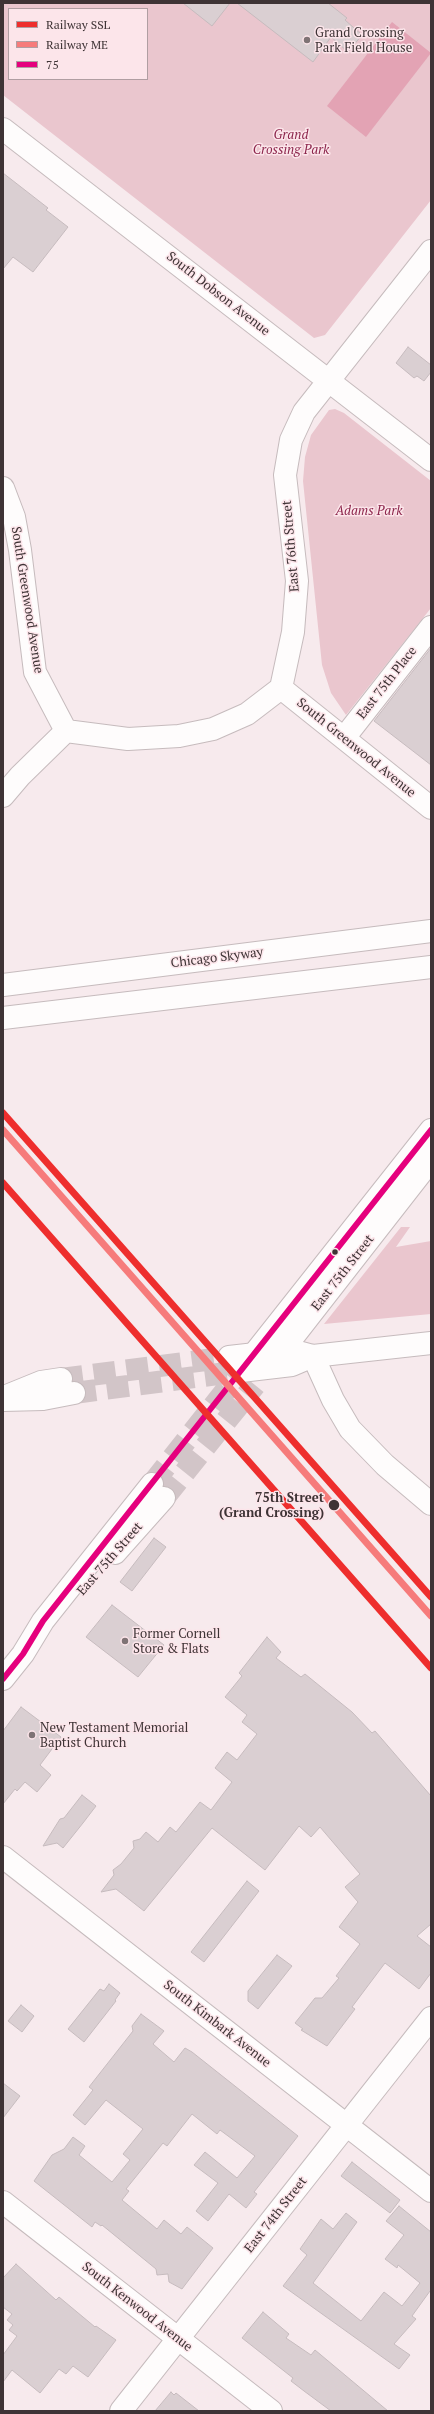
<!DOCTYPE html>
<style>
body{margin:0}
#map{position:relative;width:434px;height:2414px;overflow:hidden;background:#f7eaed;font-family:"PT Serif",serif}
canvas{display:block}
.frame{position:absolute;inset:0;border:4px solid #3e3335;pointer-events:none}
.legend{position:absolute;left:8px;top:8px;width:140px;height:72px;box-sizing:border-box;background:#fce5ea;border:1px solid #b09ea2;margin:0;padding:5px 7px;list-style:none;font-size:12px;color:#3e3335}
.legend li{display:flex;align-items:center;gap:8px;height:20px}
.legend b{width:20px;border:1px solid #b09ea2}
</style>
<div id="map">
<canvas width="434" height="2414"></canvas>
<div class="frame"></div>
<ul class="legend">
<li><b style="height:5px;background:#ee2e2d"></b>Railway SSL</li>
<li><b style="height:5px;background:#f67b7b"></b>Railway ME</li>
<li><b style="height:5px;background:#e5007d"></b>75</li>
</ul>
</div>
<script>
const ctx = document.querySelector('canvas').getContext('2d');
ctx.lineJoin = 'round';
function paint(path, color) {
  ctx.fillStyle = color;
  ctx.fill(path, 'evenodd');
}
function poly(rows) {
  const path = new Path2D();
  for (const r of rows) {
    path.moveTo(r[0], r[1]);
    for (let i = 2; i < r.length; i += 2) path.lineTo(r[i], r[i + 1]);
  }
  return path;
}
function stroke(path, color, width, dash) {
  ctx.strokeStyle = color;
  ctx.lineWidth = width;
  ctx.lineCap = dash ? 'butt' : 'round';
  ctx.setLineDash(dash || []);
  ctx.stroke(path);
}
function label(font, color, halo, rows, align = 'center') {
  ctx.font = font + ' "PT Serif",serif';
  ctx.lineWidth = 3;
  ctx.setLineDash([]);
  ctx.textBaseline = 'middle';
  ctx.strokeStyle = halo;
  ctx.fillStyle = color;
  for (const [text, x, y, turn = 0] of rows) {
    ctx.save();
    ctx.translate(x, y);
    ctx.rotate((+turn || 0) * Math.PI / 180);
    ctx.textAlign = isNaN(turn) ? turn : align;
    if (halo) ctx.strokeText(text, 0, 0);
    ctx.fillText(text, 0, 0);
    ctx.restore();
  }
}
const green = poly([
 [3,3,431,3,431,200,325,335,314,338,3,95],
 [9,9,147,9,147,79,9,79],
 [335,409,344,413,431,481,431,608,346,715,331,693,322,665,303,481,305,457,311,435,329,410],
 [401,1227,410,1227,396,1247,431,1241,431,1314,324,1324]
]);
const water = poly([
 [392,22,431,53,366,137,327,106]
]);
const building = poly([
 [183,3,230,3,212,26,183,3],
 [237,3,328,3,347,18,345,20,362,35,348,52,331,37,313,62,237,3],
 [3,173,48,208,46,210,68,227,33,272,13,257,3,269,3,173],
 [408,347,431,365,431,372,424,381,417,376,414,378,396,363,408,347],
 [431,648,431,765,374,721,431,648],
 [154,1538,166,1547,132,1591,120,1582,154,1538],
 [112,1605,164,1645,138,1677,86,1637,112,1605],
 [267,1637,281,1652,276,1658,301,1677,305,1674,352,1712,372,1733,375,1731,431,1796,431,1924,417,1936,431,1947,431,1973,419,1989,385,1963,352,2007,355,2009,327,2046,301,2030,303,2029,295,2023,315,1998,322,1998,339,1978,336,1976,360,1944,339,1927,358,1902,345,1887,360,1874,320,1827,311,1837,299,1826,265,1870,212,1828,144,1911,116,1889,101,1892,114,1875,113,1870,121,1864,134,1848,133,1841,140,1839,146,1832,158,1842,170,1827,176,1832,200,1802,211,1810,232,1782,215,1768,227,1752,237,1760,257,1734,242,1722,247,1715,225,1697,242,1676,239,1673,267,1637],
 [21,1707,61,1737,40,1765,51,1775,37,1792,25,1782,17,1791,15,1789,3,1804,3,1731,21,1707],
 [82,1795,96,1806,83,1823,63,1848,57,1843,43,1846,60,1819,64,1818,82,1795],
 [247,1881,259,1891,204,1962,191,1952,247,1881],
 [277,1955,292,1966,258,2009,248,2001,248,1991,277,1955],
 [109,1984,120,1993,115,2000,116,2001,84,2042,68,2029,100,1989,104,1991,109,1984],
 [21,2005,34,2016,22,2032,8,2021,21,2005],
 [141,2014,164,2031,153,2044,174,2062,185,2048,192,2052,298,2136,254,2192,257,2194,246,2208,229,2194,208,2221,196,2211,218,2183,194,2165,205,2152,237,2178,255,2156,220,2130,217,2134,192,2114,167,2146,163,2143,126,2189,129,2191,122,2200,157,2229,164,2220,181,2234,187,2227,213,2248,182,2289,169,2282,168,2274,157,2275,156,2269,102,2225,101,2226,95,2222,92,2227,34,2181,52,2155,64,2149,73,2137,85,2146,79,2155,112,2182,130,2160,123,2154,143,2129,106,2100,85,2125,73,2115,93,2090,89,2087,133,2031,132,2026,141,2014],
 [3,2083,20,2096,3,2118,3,2083],
 [352,2162,400,2200,390,2213,341,2176,352,2162],
 [399,2206,431,2232,431,2292,430,2291,412,2316,416,2319,394,2344,410,2355,399,2369,283,2286,307,2255,300,2249,321,2219,333,2229,346,2213,357,2222,313,2283,361,2321,384,2292,402,2306,420,2283,398,2265,397,2268,385,2259,404,2235,386,2221,399,2206],
 [16,2264,56,2300,59,2297,95,2327,96,2326,116,2340,88,2377,73,2366,66,2374,59,2369,40,2393,12,2370,3,2382,3,2355,17,2336,9,2330,13,2325,7,2320,12,2314,3,2307,3,2278,16,2264],
 [263,2312,289,2334,286,2338,311,2355,315,2350,388,2411,331,2411,304,2391,291,2381,293,2378,242,2338,263,2312],
 [171,2392,174,2395,176,2393,199,2411,155,2411,171,2392]
]);
const majorTunnel = poly([
 [61,1379,229,1357],
 [74,1393,241,1371],
 [152,1484,241,1371],
 [164,1498,255,1385]
]);
const minor = poly([
 [3,129,431,460],
 [3,488,14,517,20,550,35,672,66,731],
 [281,688,431,808],
 [66,731,128,739,179,736,213,729,247,714,281,688,293,632,297,581,285,475,291,440,304,412,431,251],
 [344,738,431,627],
 [3,796,20,776,66,731],
 [282,1351,431,1160],
 [254,1354,431,1130],
 [313,1356,333,1400,350,1429,385,1465,431,1504],
 [3,1857,431,2191],
 [3,2202,271,2411],
 [121,2411,431,2018]
]);
const major = poly([
 [229,1357,291,1350,313,1356],
 [241,1371,292,1365,313,1356,431,1343],
 [9,1395,41,1382,61,1379],
 [3,1400,43,1399,74,1393],
 [115,1553,164,1498],
 [3,1679,23,1654,43,1621,152,1484]
]);
const highway = poly([
 [3,985,431,931],
 [3,1018,431,967]
]);
const bus1 = poly([
 [3,1679,23,1654,43,1621,431,1130]
]);
const rail1 = poly([
 [3,1113,431,1597],
 [3,1183,431,1668]
]);
const rail2 = poly([
 [3,1130,431,1616]
]);
const markers = [
 [307,40,4,"#7f7375"],
 [335,1252,3.5,"#3e3335"],
 [334,1505,6,"#3e3335"],
 [125,1641,4,"#7f7375"],
 [32,1735,4,"#7f7375"]
];
const poiNames = [
 ["Grand Crossing",315,33],
 ["Park Field House",315,48],
 ["Former Cornell",133,1634],
 ["Store & Flats",133,1649],
 ["New Testament Memorial",40,1728],
 ["Baptist Church",40,1743]
];
const parkNames = [
 ["Grand",291,135],
 ["Crossing Park",291,150],
 ["Adams Park",369,511]
];
const streetNames = [
 ["South Dobson Avenue",218,294,38],
 ["East 76th Street",291,546,-95],
 ["South Greenwood Avenue",27,600,81],
 ["East 75th Place",387,683,-52],
 ["South Greenwood Avenue",356,748,39],
 ["Chicago Skyway",217,958,-7],
 ["East 75th Street",343,1273,-52],
 ["East 75th Street",110,1559,-49],
 ["South Kimbark Avenue",217,2024,38],
 ["East 74th Street",276,2215,-52],
 ["South Kenwood Avenue",137,2307,38]
];
const stopNames = [
 ["75th Street",324,1498],
 ["(Grand Crossing)",324,1513]
];
paint(green, '#eac6ce');
paint(water, '#e3a3b4');
paint(building, '#dacfd2');
stroke(building, '#c6bbbe', 1);
stroke(majorTunnel, '#d2c5c8', 22, [22, 11]);
stroke(minor, '#c6bbbd', 24);
stroke(major, '#c6bbbd', 24);
stroke(highway, '#c6bbbd', 24);
stroke(minor, '#fefcfc', 22);
stroke(major, '#fefcfc', 22);
stroke(highway, '#fefcfc', 22);
stroke(bus1, '#e5007d', 6);
stroke(rail1, '#ee2e2d', 7);
stroke(rail2, '#f67b7b', 7);
for (const [x, y, r, color] of markers) {
  const dot = new Path2D();
  dot.arc(x, y, r, 0, 2 * Math.PI);
  ctx.fillStyle = color;
  ctx.fill(dot);
  stroke(dot, '#fce5ea', 1.5);
}
label('13px', '#3e3335', '#fce5ea', poiNames, 'left');
label('italic 13px', '#8c264c', '#fce5ea', parkNames);
label('13px', '#3e3335', '#fce5ea', streetNames);
label('bold 13px', '#3e3335', '#fce5ea', stopNames, 'right');
</script>
